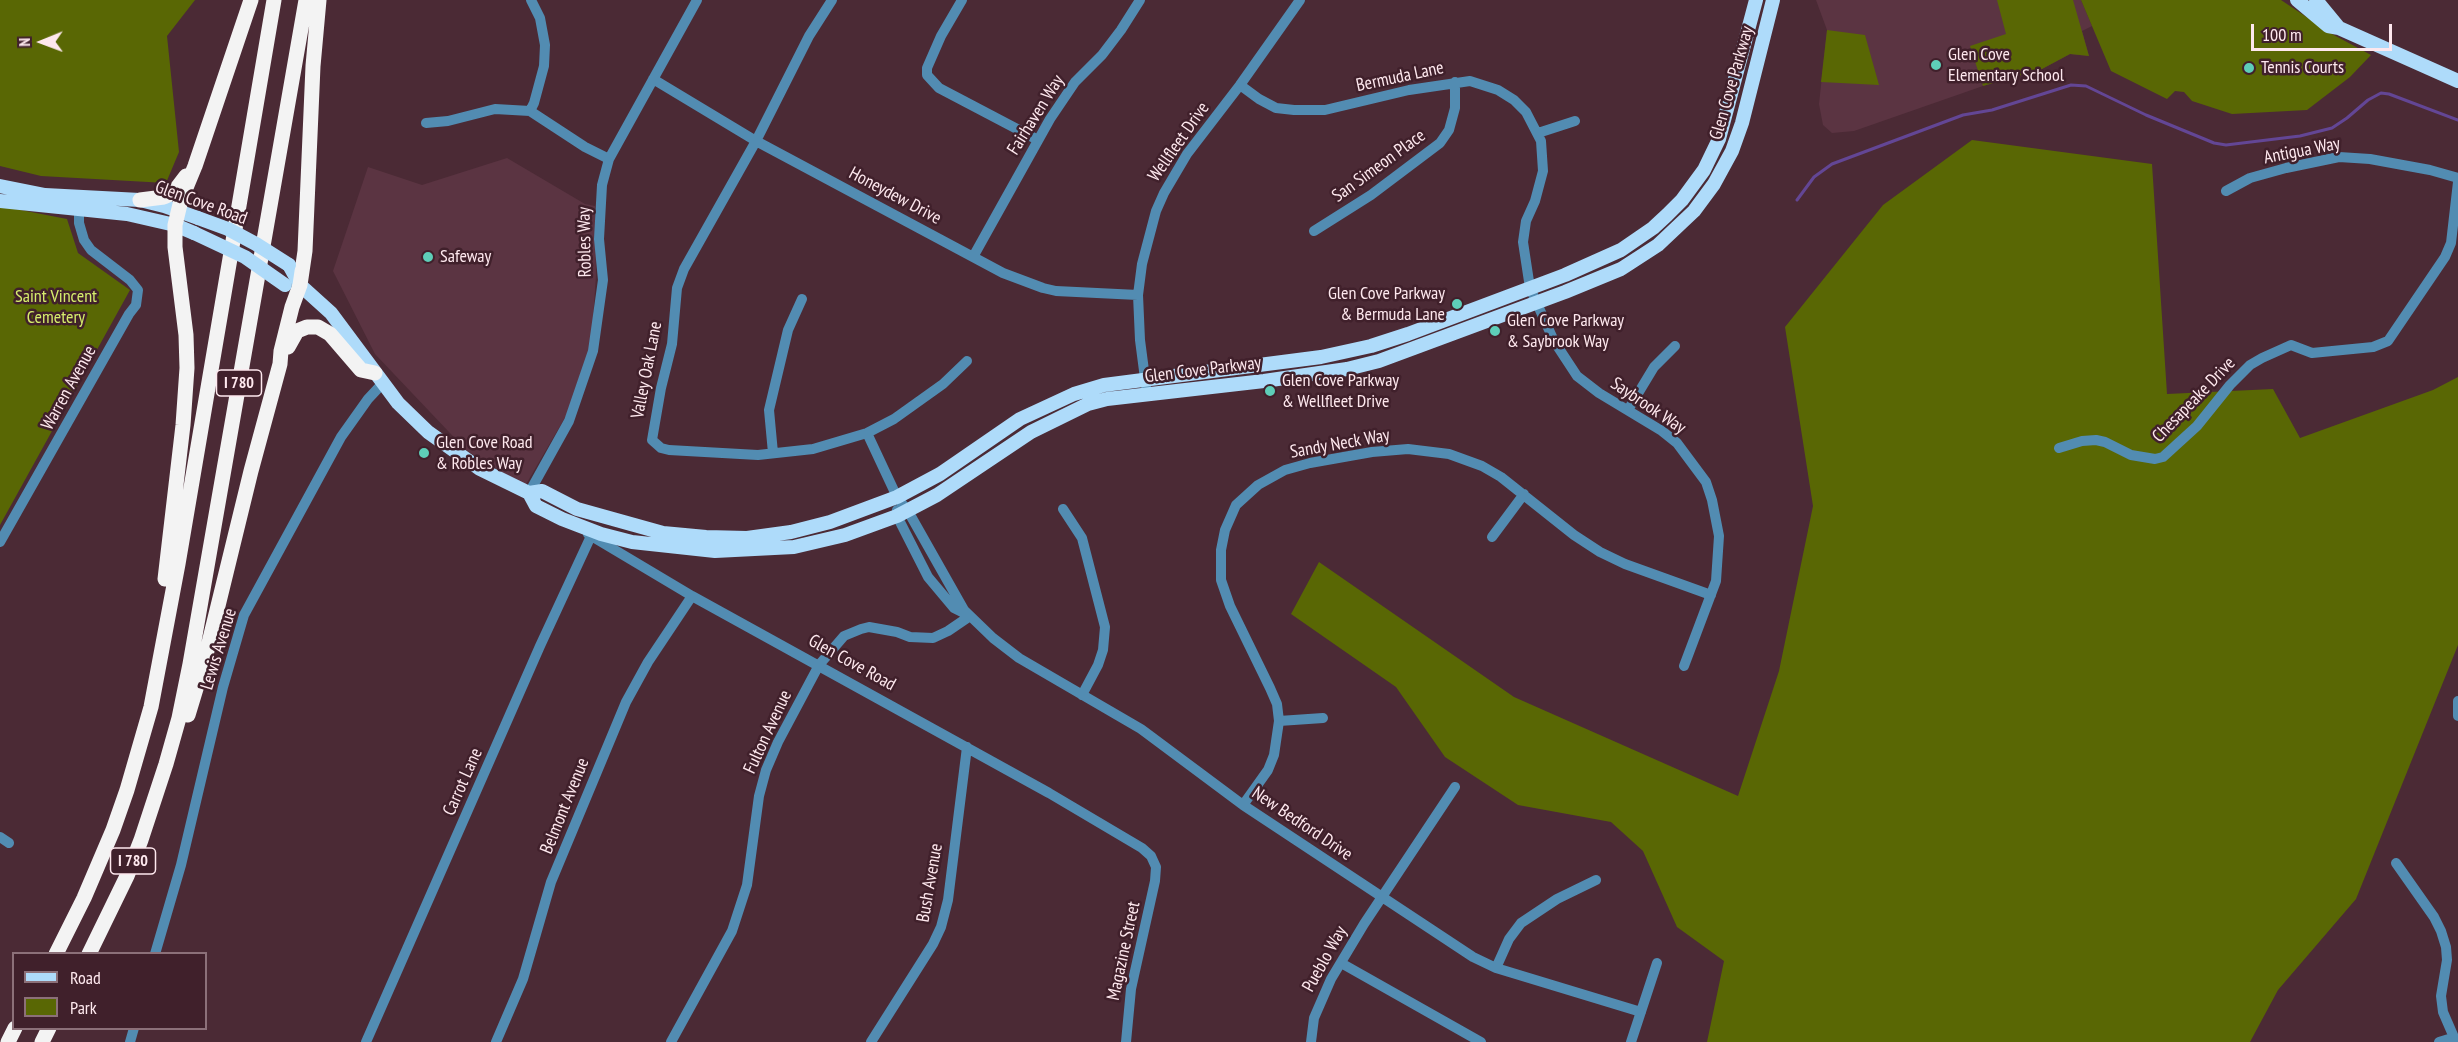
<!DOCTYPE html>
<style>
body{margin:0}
#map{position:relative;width:2458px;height:1042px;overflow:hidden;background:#4b2a35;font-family:"PT Sans Narrow",sans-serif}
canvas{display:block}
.legend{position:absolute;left:12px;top:952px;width:195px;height:78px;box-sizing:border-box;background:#40202b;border:2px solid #8c7079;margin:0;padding:8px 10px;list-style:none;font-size:18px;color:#fee8ee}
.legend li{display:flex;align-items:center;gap:12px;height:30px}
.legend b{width:30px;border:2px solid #8c7079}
.north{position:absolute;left:12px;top:12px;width:60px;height:60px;-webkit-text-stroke:4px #40202b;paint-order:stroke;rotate:269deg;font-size:16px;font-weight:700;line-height:24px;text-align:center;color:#fee8ee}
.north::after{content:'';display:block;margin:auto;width:21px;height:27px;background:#fee8ee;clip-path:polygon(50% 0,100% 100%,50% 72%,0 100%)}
.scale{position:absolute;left:2251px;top:24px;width:141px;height:27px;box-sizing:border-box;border:3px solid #fee8ee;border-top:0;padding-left:8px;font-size:18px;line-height:21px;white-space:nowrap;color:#fee8ee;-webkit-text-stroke:4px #40202b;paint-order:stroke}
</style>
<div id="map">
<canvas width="2458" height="1042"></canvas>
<ul class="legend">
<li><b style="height:8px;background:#aedbfa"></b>Road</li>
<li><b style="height:16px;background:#596704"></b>Park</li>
</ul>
<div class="north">N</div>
<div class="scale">100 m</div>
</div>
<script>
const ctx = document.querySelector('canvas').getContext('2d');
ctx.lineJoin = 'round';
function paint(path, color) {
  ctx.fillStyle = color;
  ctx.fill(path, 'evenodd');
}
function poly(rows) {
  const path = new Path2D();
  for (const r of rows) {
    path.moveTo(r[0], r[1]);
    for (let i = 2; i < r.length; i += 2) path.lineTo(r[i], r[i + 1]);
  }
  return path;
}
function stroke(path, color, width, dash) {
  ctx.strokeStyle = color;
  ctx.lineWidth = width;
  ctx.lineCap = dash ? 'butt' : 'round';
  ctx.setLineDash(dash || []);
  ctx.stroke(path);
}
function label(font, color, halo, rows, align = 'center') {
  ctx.font = font + ' "PT Sans Narrow",sans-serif';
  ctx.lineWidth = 5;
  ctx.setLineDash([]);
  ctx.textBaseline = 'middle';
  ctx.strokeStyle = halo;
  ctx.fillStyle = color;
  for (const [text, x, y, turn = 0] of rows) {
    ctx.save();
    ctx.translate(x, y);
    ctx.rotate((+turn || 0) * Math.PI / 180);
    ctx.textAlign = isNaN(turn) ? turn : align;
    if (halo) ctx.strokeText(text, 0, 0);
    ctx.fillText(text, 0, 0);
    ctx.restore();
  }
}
const built = poly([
 [1816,0,2081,0,2092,26,2082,31,2089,56,2070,54,2042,69,1983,86,1854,131,1832,133,1823,125,1819,104,1827,30],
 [507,158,585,204,595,206,596,275,591,351,570,409,525,486,467,451,375,354,333,271,368,167,422,185]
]);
const green = poly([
 [0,0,195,0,167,36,179,152,166,183,41,176,0,166],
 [1997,0,2073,0,2089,56,2070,54,2042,69,1983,86,1970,46,2006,34],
 [2081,0,2281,0,2332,34,2371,55,2350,77,2307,110,2232,114,2192,101,2184,92,2175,91,2167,99,2111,71],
 [1827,30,1865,35,1879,85,1821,82],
 [1972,140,2152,164,2167,394,2273,389,2300,438,2433,390,2458,377,2458,645,2356,899,2278,990,2250,1042,1707,1042,1724,961,1677,927,1643,851,1611,822,1518,805,1445,757,1396,687,1291,614,1319,562,1514,697,1738,796,1779,671,1813,506,1785,327,1883,205],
 [0,206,67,219,78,253,130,290,0,525]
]);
const stream = poly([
 [1797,200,1814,177,1832,164,1963,115,1992,110,2071,85,2086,86,2146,115,2214,143,2226,145,2300,136,2332,128,2347,118,2368,100,2381,93,2389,94,2458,120]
]);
const minor = poly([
 [832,0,809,36,756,141,684,269,677,288,672,344,661,388,652,440,661,448,669,450,758,455,813,449,867,433,894,419,943,384,967,361],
 [962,0,941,36,927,68,927,75,939,88,1038,140],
 [653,79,756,141,1003,273,1043,288,1056,291,1138,295],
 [1240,85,1259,99,1276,108,1294,110,1325,110,1409,90,1470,81,1498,90,1514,100,1526,112,1541,141,1543,171,1535,201,1526,221,1523,242,1530,288,1554,341,1577,376,1599,393,1662,431,1677,443,1706,482,1712,500,1719,536,1716,581,1684,666],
 [530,111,534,103,544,66,545,45,540,18,531,0],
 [426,123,448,121,495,109,530,111,585,147,609,159],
 [1538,133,1575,121],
 [2226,191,2250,178,2286,168,2339,157,2370,159,2430,170,2458,178],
 [1314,231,1371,195,1440,143,1449,130,1455,108,1455,82],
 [973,257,1050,119,1075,82,1102,55,1121,30,1140,0],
 [1146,386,1140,340,1138,295,1142,264,1156,211,1164,193,1187,154,1240,85,1300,0],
 [1628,410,1654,367,1675,346],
 [867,433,897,497,908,511,964,610,993,638,1019,658,1141,729,1243,805,1473,957,1496,968,1641,1012],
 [2059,448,2082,441,2096,440,2105,442,2131,455,2155,459,2163,457,2197,426,2230,385,2250,365,2262,358,2291,345,2312,353,2373,347,2388,341,2445,257,2451,243,2458,182],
 [773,453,769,410,788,330,802,299],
 [529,493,569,421,593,351,603,280,599,239,602,185,609,159,697,0],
 [1063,509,1082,538,1105,627,1103,650,1098,665,1082,695],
 [897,510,897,516,928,577,954,608,966,614],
 [588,534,692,596,1049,793,1142,848,1151,856,1156,867,1155,881,1131,989,1126,1042],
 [1492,537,1524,494],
 [0,542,129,314,136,305,138,290,130,280,91,250,84,240,79,223,79,202],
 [2458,701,2458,716],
 [1279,721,1323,718],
 [1243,805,1268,770,1274,755,1279,721,1277,704,1270,688,1230,606,1221,580,1221,550,1225,530,1236,505,1258,485,1285,470,1310,463,1372,452,1408,449,1449,454,1482,466,1501,477,1574,535,1600,552,1625,564,1711,595],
 [0,837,9,843],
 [2396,863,2434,917,2441,931,2446,947,2447,960,2441,996,2443,1012,2456,1042],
 [155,954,181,865,223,687,244,615,341,437,368,399,383,383],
 [1341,963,1481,1042],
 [1496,968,1509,939,1521,923,1557,899,1596,880],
 [130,1042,134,1028],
 [366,1042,540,646,591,536],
 [496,1042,523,979,551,882,626,702,648,662,692,596],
 [671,1042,732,931,747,885,759,796,766,770,778,742,819,665,844,636,861,629,869,627,897,632,910,637,933,638,948,631,970,616],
 [871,1042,933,944,941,927,948,900,967,747],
 [1311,1042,1314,1018,1331,979,1364,924,1455,787],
 [1631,1042,1657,963],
 [2439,1042,2452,1038]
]);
const major = poly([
 [2297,0,2328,26,2339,28,2458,81],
 [2316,0,2339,28],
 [0,186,45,195,140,200,164,206,198,218],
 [0,201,127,214,175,225,194,233],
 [289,265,300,285,331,313,398,403,428,432,480,469,529,493,542,491,577,509,663,533,706,537,747,538,791,532,830,522,897,497,940,474,1020,419,1074,394,1104,385,1321,357,1371,346,1408,334,1565,275,1621,250,1653,228,1667,215,1682,200,1704,170,1719,139,1756,0],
 [529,493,536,506,562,519,601,534,632,542,715,551,794,547,845,535,897,516,937,495,1031,432,1088,404,1107,399,1264,381,1347,369,1379,361,1565,292,1621,269,1658,245,1694,211,1714,184,1732,151,1742,123,1773,0]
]);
const highway = poly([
 [140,200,164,197,173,193,186,176],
 [288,347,297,331,307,327,318,327,330,334,361,370,375,373],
 [165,579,183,425,187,368,186,335,175,247,175,225,181,200,195,166,251,0],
 [188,715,205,659,251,471,280,364,281,351,292,307,300,285,305,251,313,66,319,0],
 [56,954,84,898,113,830,127,790,151,707,178,564,274,0],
 [89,954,127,876,141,840,166,764,179,718,190,664,306,0],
 [8,1042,15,1028],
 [42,1042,49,1028]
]);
const majorBridge = poly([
 [198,218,228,229,256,244,289,265],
 [194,233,245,257,285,285]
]);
const markers = [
 [1936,65,6,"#5eceb8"],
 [2249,68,6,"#5eceb8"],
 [428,257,6,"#5eceb8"],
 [1457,304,6,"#5eceb8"],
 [1495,331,6,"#5eceb8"],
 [1270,391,6,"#5eceb8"],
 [424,453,6,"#5eceb8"]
];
const shields = [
 [239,383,45],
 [133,861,45]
];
const shieldNames = [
 ["I 780",239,383],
 ["I 780",133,861]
];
const poiNames = [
 ["Glen Cove",1948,55],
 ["Elementary School",1948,76],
 ["Tennis Courts",2261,68],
 ["Safeway",440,257],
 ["Glen Cove Parkway",1445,294,"right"],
 ["& Bermuda Lane",1445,315,"right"],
 ["Glen Cove Parkway",1507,321],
 ["& Saybrook Way",1507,342],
 ["Glen Cove Parkway",1282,381],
 ["& Wellfleet Drive",1282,402],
 ["Glen Cove Road",436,443],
 ["& Robles Way",436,464]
];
const streetNames = [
 ["Bermuda Lane",1400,77,-12],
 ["Glen Cove Parkway",1732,83,-74],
 ["Fairhaven Way",1036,115,-58],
 ["Wellfleet Drive",1179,142,-55],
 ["Antigua Way",2302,151,-11],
 ["San Simeon Place",1379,166,-36],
 ["Honeydew Drive",895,196,28],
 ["Glen Cove Road",201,203,20],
 ["Robles Way",585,242,-91],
 ["Valley Oak Lane",647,370,-79],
 ["Glen Cove Parkway",1203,370,-7],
 ["Warren Avenue",69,388,-61],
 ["Chesapeake Drive",2194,400,-46],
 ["Saybrook Way",1648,406,34],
 ["Sandy Neck Way",1340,444,-10],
 ["Lewis Avenue",219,649,-73],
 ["Glen Cove Road",852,663,29],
 ["Fulton Avenue",768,732,-65],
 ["Carrot Lane",463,782,-66],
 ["Belmont Avenue",565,806,-68],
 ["New Bedford Drive",1302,824,34],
 ["Bush Avenue",930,883,-80],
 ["Magazine Street",1124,951,-78],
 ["Pueblo Way",1325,959,-61]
];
const parkNames = [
 ["Saint Vincent",56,297],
 ["Cemetery",56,318]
];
paint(built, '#5b3442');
paint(green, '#596704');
stroke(stream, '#634695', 3);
stroke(minor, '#528cb2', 10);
stroke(major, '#aedbfa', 14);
stroke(highway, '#f3f3f3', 15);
stroke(majorBridge, '#aedbfa', 14);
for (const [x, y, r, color] of markers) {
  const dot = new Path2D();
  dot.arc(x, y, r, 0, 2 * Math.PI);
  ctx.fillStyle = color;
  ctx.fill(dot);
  stroke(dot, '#40202b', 2);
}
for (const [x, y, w] of shields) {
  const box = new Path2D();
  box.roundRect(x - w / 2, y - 13, w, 26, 4.5);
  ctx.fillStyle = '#40202b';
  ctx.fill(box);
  stroke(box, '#fee8ee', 1.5);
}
label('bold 16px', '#fee8ee', null, shieldNames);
label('18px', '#fee8ee', '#40202b', poiNames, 'left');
label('18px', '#fee8ee', '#40202b', streetNames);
label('18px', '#d6ee6d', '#40202b', parkNames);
</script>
